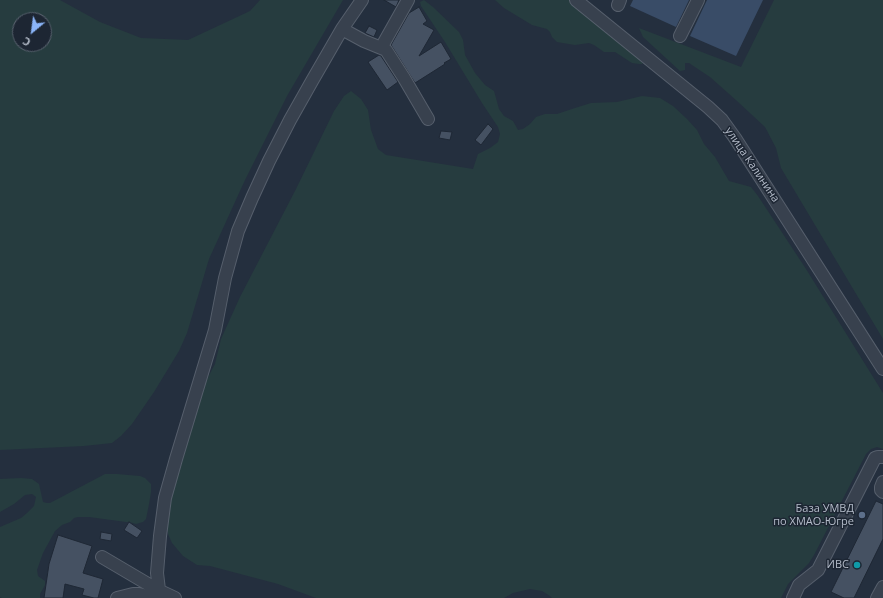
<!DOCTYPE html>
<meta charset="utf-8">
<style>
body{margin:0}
#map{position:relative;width:883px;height:598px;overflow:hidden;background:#242f3e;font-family:"Open Sans",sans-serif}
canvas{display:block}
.north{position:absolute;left:12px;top:12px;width:40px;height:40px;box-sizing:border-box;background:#1d2633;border:1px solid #59626f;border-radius:50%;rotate:209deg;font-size:11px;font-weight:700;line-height:16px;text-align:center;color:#b4bcc9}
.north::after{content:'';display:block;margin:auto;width:14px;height:18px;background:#8ab4f8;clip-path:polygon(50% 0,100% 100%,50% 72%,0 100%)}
</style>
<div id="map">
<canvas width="883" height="598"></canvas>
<div class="north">С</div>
</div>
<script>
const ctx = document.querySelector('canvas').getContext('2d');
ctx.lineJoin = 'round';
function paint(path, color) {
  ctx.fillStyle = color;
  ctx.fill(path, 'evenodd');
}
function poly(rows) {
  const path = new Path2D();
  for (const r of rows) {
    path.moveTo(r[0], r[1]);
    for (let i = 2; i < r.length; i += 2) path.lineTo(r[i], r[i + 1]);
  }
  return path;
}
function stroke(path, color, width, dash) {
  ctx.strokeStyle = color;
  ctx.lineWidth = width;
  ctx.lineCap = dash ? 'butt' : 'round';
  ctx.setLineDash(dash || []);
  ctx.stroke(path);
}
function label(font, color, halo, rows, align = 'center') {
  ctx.font = font + ' "Open Sans",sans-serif';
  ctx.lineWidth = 3;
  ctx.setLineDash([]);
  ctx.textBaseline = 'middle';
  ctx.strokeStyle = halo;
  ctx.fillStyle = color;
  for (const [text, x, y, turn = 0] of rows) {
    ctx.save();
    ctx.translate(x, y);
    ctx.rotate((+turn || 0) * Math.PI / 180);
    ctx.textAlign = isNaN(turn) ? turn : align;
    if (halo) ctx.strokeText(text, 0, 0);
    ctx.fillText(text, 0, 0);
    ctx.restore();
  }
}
const green = poly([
 [0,0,60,0,100,22,141,38,188,40,250,11,260,0,343,0,287,96,245,180,209,259,187,333,179,351,154,392,132,424,121,436,112,443,84,446,0,450],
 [20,20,44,20,44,44,20,44],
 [424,0,433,7,459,32,463,40,465,55,475,73,485,85,494,91,499,109,504,116,513,121,518,130,523,129,530,124,536,117,545,114,557,114,575,108,591,103,617,102,642,96,660,98,673,106,687,119,697,130,704,144,715,157,729,181,751,187,758,196,806,269,883,393,883,449,877,447,871,449,866,454,814,555,809,563,788,584,781,598,552,598,550,596,542,591,530,589,513,593,504,598,316,598,278,584,210,566,197,565,183,556,172,543,168,534,167,527,167,516,177,475,205,383,215,364,221,339,240,297,296,189,334,111,344,96,351,91,361,99,368,110,371,130,378,149,386,155,473,169,478,154,490,148,498,142,500,134,498,127,482,103,445,42,421,6,420,2],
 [495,0,569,0,641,59,643,62,642,64,639,64,632,63,615,52,604,52,594,45,589,43,575,45,557,42,552,37,550,32,547,29,532,25,504,8],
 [774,0,883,0,883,339,781,168,776,148,765,127,737,101,710,77,689,63,685,63,685,70,680,71,643,37,639,28,741,67],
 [105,474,117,474,140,476,145,478,151,484,151,492,149,504,146,519,143,522,136,524,129,522,126,522,89,517,78,517,74,518,70,522,62,525,55,531,43,553,37,570,38,576,45,581,45,585,40,594,40,598,2,598,0,597,0,527,21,518,27,513,34,506,36,497,32,494,25,495,14,504,0,512,0,479,21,478,32,479,39,484,43,502,47,503,50,503]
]);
const water = poly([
 [633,0,689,0,676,27,630,6],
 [707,0,763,0,736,56,690,36]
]);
const building = poly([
 [384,0,399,0,396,7,384,0],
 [419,7,427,21,423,24,434,30,419,56,441,42,451,59,444,63,445,64,415,83,391,45,409,13,419,7],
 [369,26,377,30,374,37,365,33,369,26],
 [379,55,381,56,398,82,387,90,368,62,379,55],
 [488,124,493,129,481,145,475,140,488,124],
 [441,131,452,132,450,140,439,138,441,131],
 [876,501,883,504,883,539,854,598,844,598,831,592,876,501],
 [129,522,142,531,137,538,124,530,129,522],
 [101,532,112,534,111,541,100,539,101,532],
 [58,535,92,546,83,573,103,579,98,598,94,598,82,595,84,589,65,584,63,598,44,598,49,564,58,535]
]);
const minor = poly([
 [576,0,708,107,722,120,735,138,883,369],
 [618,5,620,0],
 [342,29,364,41,386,50,404,78,428,119],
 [680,36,698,0],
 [381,48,408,0],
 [883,482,881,487,881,490,883,492],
 [102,557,158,590,175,598],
 [117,598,133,594,139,594,155,598],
 [160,598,157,573,160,536,165,498,176,459,215,330,225,278,238,231,252,198,269,161,290,120,312,81,342,29,362,0],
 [793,598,799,585,818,570,875,458,878,457,883,457],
 [877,598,883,587]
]);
const markers = [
 [862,515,4,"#5c6f8a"],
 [857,565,4,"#0f9aa8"]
];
const streetNames = [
 ["улица Калинина",752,165,56]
];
const poiNames = [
 ["База УМВД",854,509],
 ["по ХМАО-Югре",854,522],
 ["ИВС",849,565]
];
paint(green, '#263c3f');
paint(water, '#394c67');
paint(building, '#455162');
stroke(building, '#1f2835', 1);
stroke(minor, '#565f6c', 14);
stroke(minor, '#38414e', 12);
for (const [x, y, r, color] of markers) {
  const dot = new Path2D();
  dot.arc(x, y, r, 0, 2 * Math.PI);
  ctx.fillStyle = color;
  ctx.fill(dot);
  stroke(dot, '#1d2633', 1.5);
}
label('11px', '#b4bcc9', '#1d2633', streetNames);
label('11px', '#b4bcc9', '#1d2633', poiNames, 'right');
</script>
